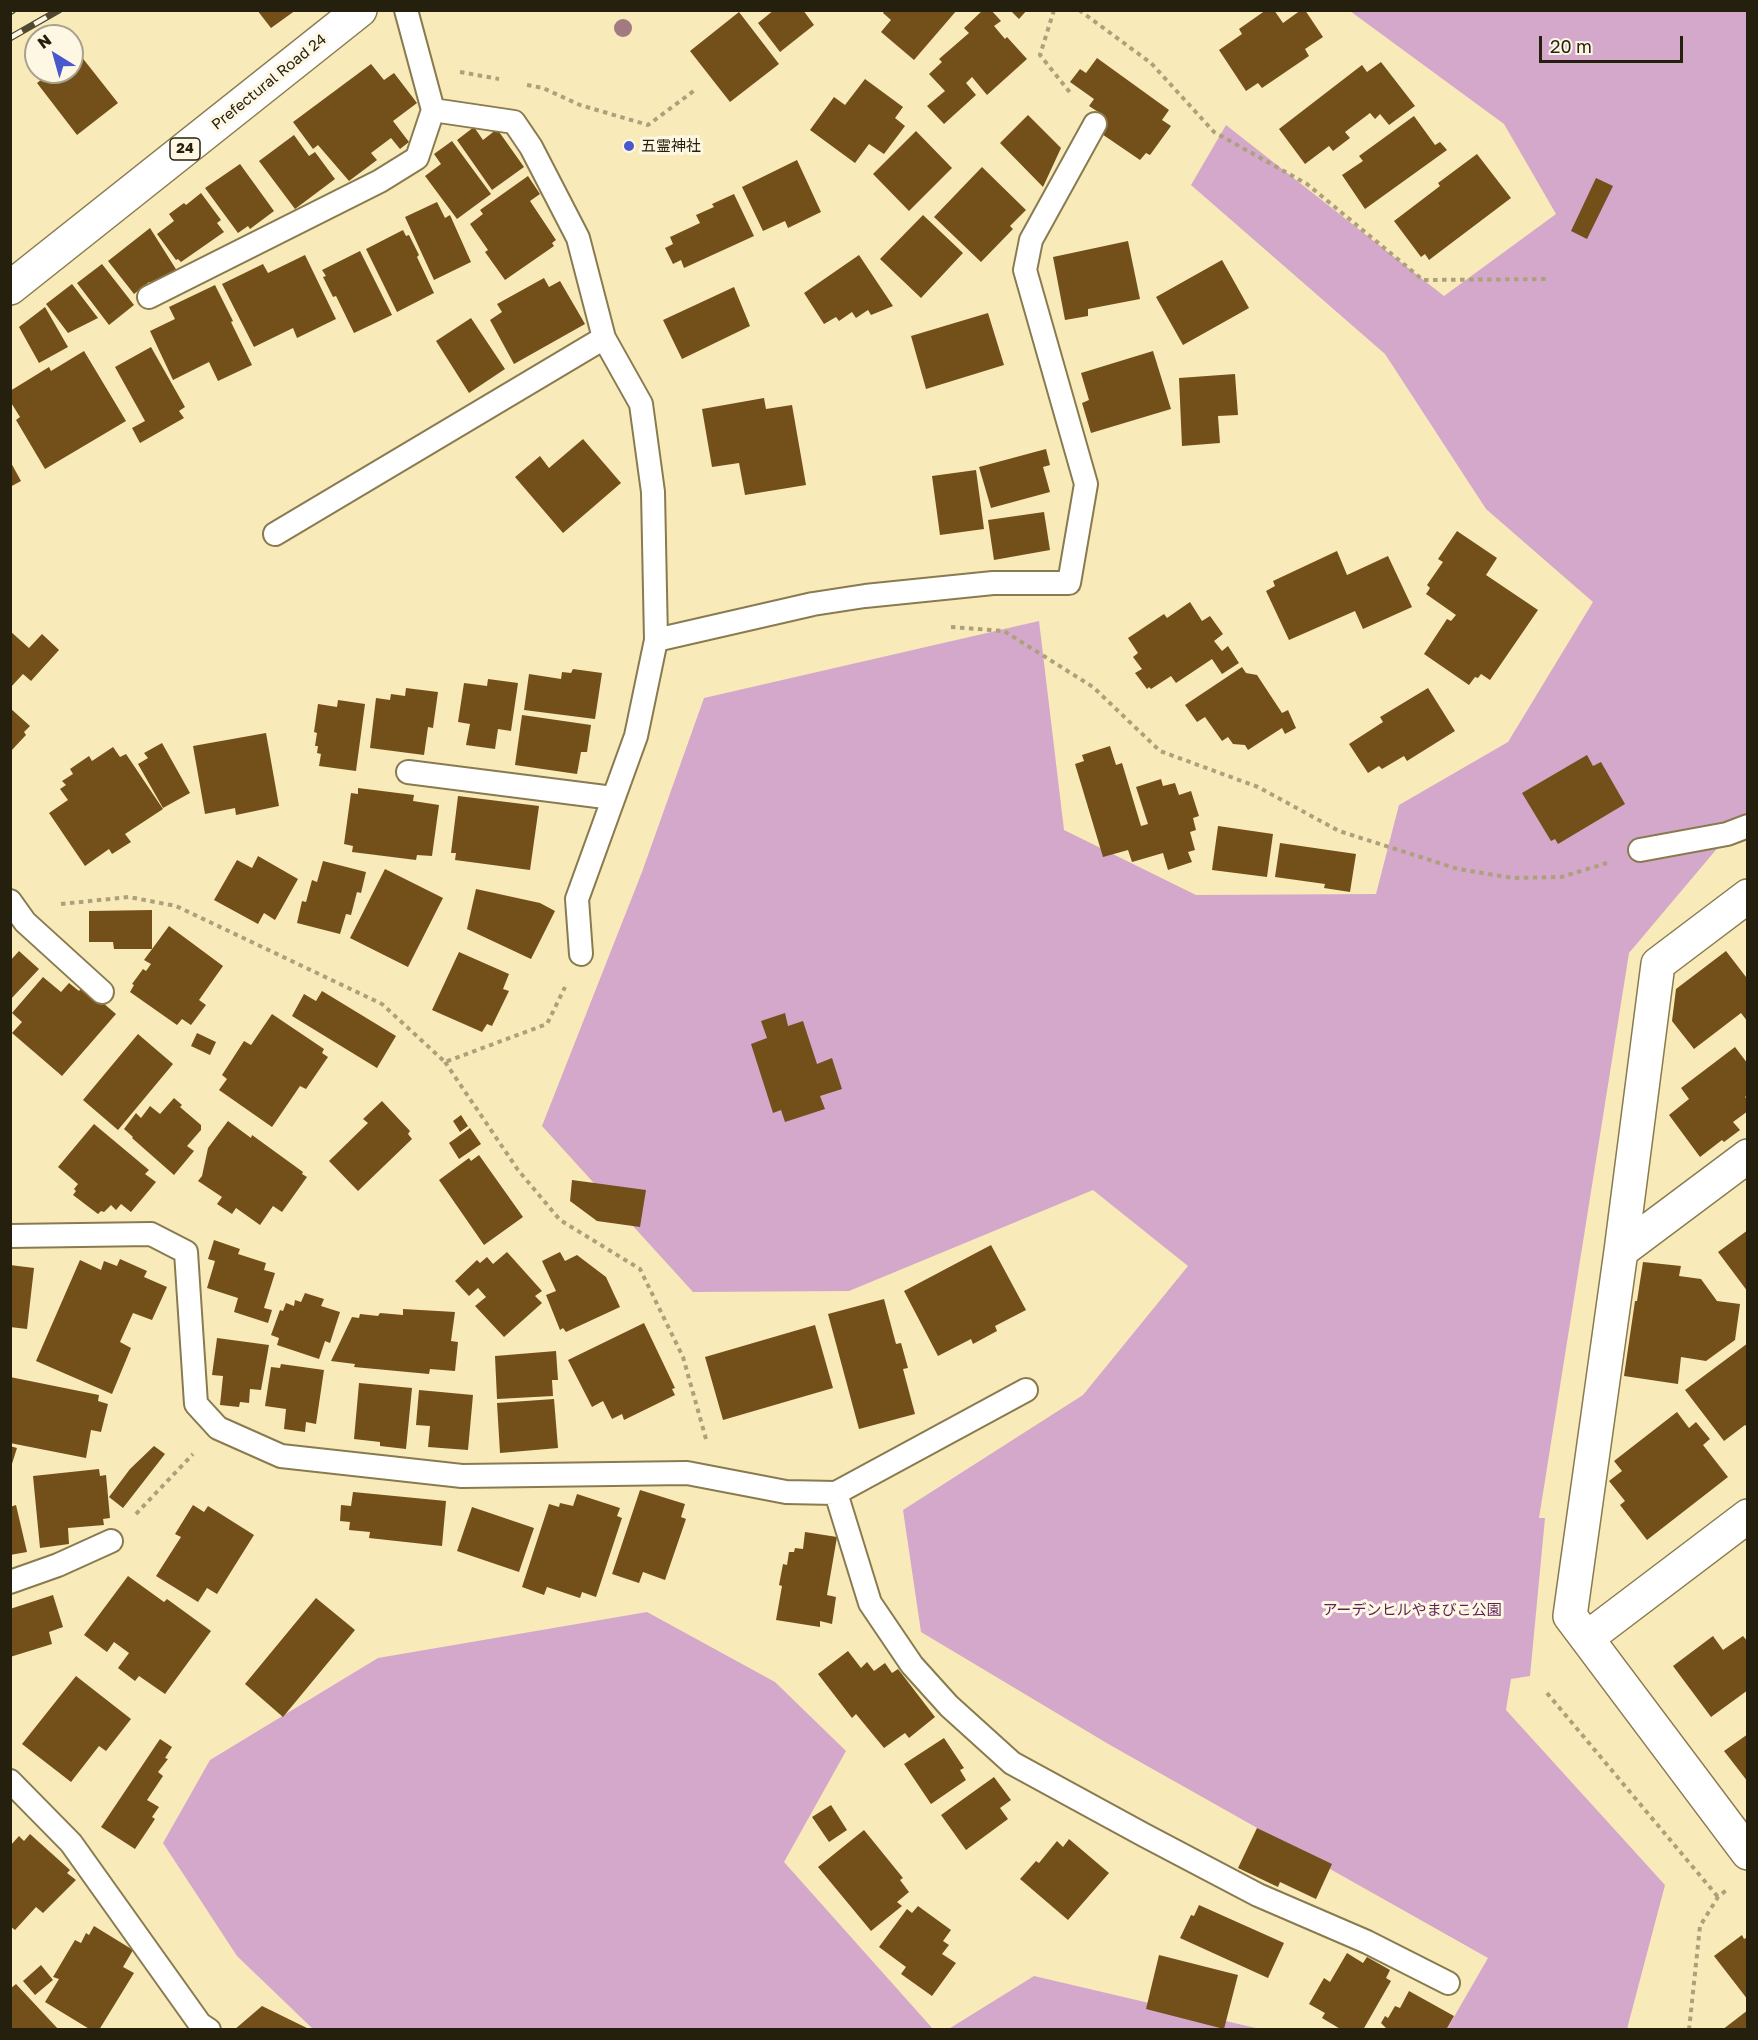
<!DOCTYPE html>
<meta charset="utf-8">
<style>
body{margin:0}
#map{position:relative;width:1758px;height:2040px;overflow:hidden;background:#f9eab9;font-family:"Golos Text",sans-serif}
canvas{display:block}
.frame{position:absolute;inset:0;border:12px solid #251f0d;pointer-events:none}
.north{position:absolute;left:24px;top:24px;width:60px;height:60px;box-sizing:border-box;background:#fdf7e4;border:2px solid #a7a18e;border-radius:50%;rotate:323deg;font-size:16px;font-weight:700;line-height:24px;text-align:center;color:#251f0d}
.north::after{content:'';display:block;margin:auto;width:21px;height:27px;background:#4958cd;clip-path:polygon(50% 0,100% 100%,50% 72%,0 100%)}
.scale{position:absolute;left:1539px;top:36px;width:144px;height:27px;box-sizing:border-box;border:3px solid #251f0d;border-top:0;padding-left:8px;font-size:18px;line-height:21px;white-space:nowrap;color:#251f0d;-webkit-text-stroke:4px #fdf7e4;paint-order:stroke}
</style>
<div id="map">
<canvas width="1758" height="2040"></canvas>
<div class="frame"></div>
<div class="north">N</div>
<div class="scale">20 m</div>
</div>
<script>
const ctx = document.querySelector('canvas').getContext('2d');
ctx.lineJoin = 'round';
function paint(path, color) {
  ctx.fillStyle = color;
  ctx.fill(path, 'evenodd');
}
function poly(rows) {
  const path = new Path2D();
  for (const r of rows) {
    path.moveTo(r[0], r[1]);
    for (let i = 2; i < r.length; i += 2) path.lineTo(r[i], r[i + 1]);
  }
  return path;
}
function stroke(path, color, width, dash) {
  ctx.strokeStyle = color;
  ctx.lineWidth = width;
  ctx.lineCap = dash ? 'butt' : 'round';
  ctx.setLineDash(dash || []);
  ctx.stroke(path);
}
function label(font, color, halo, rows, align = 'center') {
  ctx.font = font + ' "Golos Text","Noto Sans JP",sans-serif';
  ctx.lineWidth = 6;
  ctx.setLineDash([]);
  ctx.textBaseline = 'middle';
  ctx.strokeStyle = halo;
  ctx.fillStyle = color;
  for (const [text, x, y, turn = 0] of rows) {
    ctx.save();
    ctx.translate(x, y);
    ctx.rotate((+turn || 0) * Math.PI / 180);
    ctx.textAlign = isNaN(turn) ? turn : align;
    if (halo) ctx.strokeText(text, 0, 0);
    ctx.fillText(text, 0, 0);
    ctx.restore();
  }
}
const green = poly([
 [1350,11,1747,11,1747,813,1629,953,1539,1518,1545,1518,1530,1676,1511,1679,1506,1710,1665,1885,1627,2029,1447,2029,1488,1958,1110,1745,921,1632,903,1510,1083,1395,1188,1266,1093,1190,849,1291,693,1292,542,1126,642,872,704,698,1039,621,1064,830,1196,895,1376,894,1399,805,1508,742,1593,602,1486,509,1385,354,1191,185,1226,125,1444,296,1556,214,1504,124],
 [647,1612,775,1682,846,1751,784,1862,933,2029,313,2029,237,1956,163,1843,210,1760,378,1658],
 [1034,1976,1260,2029,947,2030]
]);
const building = poly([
 [257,10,296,10,271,28],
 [774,10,803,10,814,25,780,52,758,23],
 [885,10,957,10,914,60,881,32,891,20,883,13],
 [983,10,991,10,1001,21,994,26,1005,39,1007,37,1027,59,987,95,972,77,966,83,976,95,944,124,927,106,945,91,929,74,942,62,939,59,969,33,964,28],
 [1010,10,1027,10,1019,19],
 [1266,10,1274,10,1283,23,1301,10,1305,10,1323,37,1305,49,1309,56,1262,88,1258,83,1246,91,1219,50,1242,34,1239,29],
 [739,12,779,64,730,102,690,51],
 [77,51,118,103,77,135,37,83,51,72,72,72,72,55],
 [1097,58,1169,110,1162,120,1171,126,1150,155,1146,153,1140,160,1096,130,1106,117,1089,106,1094,99,1070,82,1080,69,1086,73],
 [1381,62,1415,106,1389,125,1380,114,1375,119,1370,113,1345,132,1350,138,1333,151,1329,146,1305,164,1279,129,1362,65,1367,72],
 [371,64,384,80,394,73,417,103,393,121,409,142,400,149,391,138,371,153,377,160,349,181,318,145,313,149,293,122],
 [865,79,903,107,895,118,905,126,884,154,869,144,855,163,810,130,834,97,845,105],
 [1028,115,1061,148,1043,187,1000,143],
 [1414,116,1435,145,1440,142,1447,150,1365,209,1342,175,1363,161,1359,156],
 [474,127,483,140,497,129,524,167,492,190,457,140],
 [916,131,952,168,909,211,873,174],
 [294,135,309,156,315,152,335,179,295,209,259,161],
 [452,141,491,194,457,219,425,176,441,164,434,154],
 [1477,154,1511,198,1429,260,1425,254,1421,257,1394,221,1440,186,1438,183],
 [797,160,821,212,788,228,785,221,763,231,742,187],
 [240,164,274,211,250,229,248,226,238,233,205,188],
 [982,167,1026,210,1010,226,1013,229,981,262,934,217],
 [528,176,540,194,530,201,556,240,552,243,554,246,505,280,485,252,488,250,470,224,483,214,480,210],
 [1596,178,1613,186,1587,239,1571,231],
 [201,193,221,220,217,223,224,232,181,262,178,259,176,260,157,234,174,221,169,214,184,203,186,205],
 [734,194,754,236,684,268,681,260,673,264,665,248,673,244,670,237,700,223,696,215,714,207,712,204],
 [437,202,445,218,450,215,471,262,434,280,405,217],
 [923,215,963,253,921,298,880,259],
 [150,228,179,274,168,282,149,282,134,294,108,261],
 [403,230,406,236,409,235,419,255,417,257,434,293,397,312,366,249],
 [1128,241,1140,299,1088,309,1088,316,1065,320,1053,257],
 [360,251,392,315,354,333,336,296,333,297,323,277,326,276,322,270],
 [305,255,336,319,297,338,293,328,254,347,222,284,263,264,268,273],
 [859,255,893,306,871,315,868,310,856,318,852,312,839,321,836,317,824,324,804,293],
 [1222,260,1249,308,1183,345,1156,297],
 [102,264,134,305,109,325,77,283],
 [544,278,549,287,560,281,585,324,514,364,490,320,502,312,497,304],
 [72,284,98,318,68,333,46,304],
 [215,285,233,321,231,322,252,365,218,381,209,362,173,380,150,331,175,319,169,307],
 [734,287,750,326,682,359,663,320],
 [45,307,68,347,39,363,19,327],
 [988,313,1004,365,926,389,911,336],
 [471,318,505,369,469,393,436,341],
 [151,347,185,407,179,411,184,418,140,443,132,428,145,421,115,367],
 [84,351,126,421,45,469,16,420,20,417,10,401,10,391,49,367,51,371],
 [1153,351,1171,409,1091,433,1082,403,1089,400,1081,373],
 [1235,374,1238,415,1218,416,1220,443,1182,446,1179,378],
 [764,398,766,409,792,405,806,485,745,495,739,463,712,467,702,409],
 [583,439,621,483,563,533,515,477,540,456,549,468],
 [1046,449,1050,465,1043,467,1050,492,991,508,979,467],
 [10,461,21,481,10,487],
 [976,470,984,529,940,535,932,476],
 [1044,512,1050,550,994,560,988,520],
 [1457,531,1497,558,1486,575,1538,610,1490,680,1481,674,1478,678,1475,677,1469,685,1424,654,1447,619,1451,621,1456,615,1426,594,1430,588,1427,585,1443,562,1438,559],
 [1337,551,1347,575,1388,556,1412,607,1363,629,1355,611,1289,640,1266,591,1275,586,1273,581],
 [1190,602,1202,621,1210,616,1223,634,1214,641,1222,651,1228,646,1239,663,1222,674,1212,659,1176,683,1171,676,1151,689,1149,687,1147,689,1135,673,1142,669,1133,657,1138,653,1128,638,1164,614,1167,618],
 [10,631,29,648,42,634,59,650,31,681,23,674,10,688],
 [1242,667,1246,673,1257,675,1282,713,1288,710,1296,728,1285,734,1282,728,1248,750,1245,745,1233,744,1228,737,1222,741,1205,717,1197,722,1185,705],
 [573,669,602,673,595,719,524,710,529,674,561,679,562,672,571,673],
 [488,679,518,683,511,731,498,729,495,749,466,745,470,724,458,722,464,683,487,686],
 [406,688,438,692,433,728,428,727,424,755,370,748,376,698,390,700,391,694,405,696],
 [1428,688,1455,731,1407,761,1404,756,1382,769,1379,766,1368,773,1349,744,1383,722,1380,717],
 [338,700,365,704,356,771,319,766,321,754,317,753,318,746,315,746,317,733,314,732,318,704,337,707],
 [10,708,30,726,24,732,26,735,10,752],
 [522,715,591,725,587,752,581,752,577,774,515,765],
 [266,733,279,806,236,815,235,808,205,814,193,746],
 [162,743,190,793,163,808,138,764,148,758,144,753],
 [1110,746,1116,765,1122,763,1141,826,1148,824,1136,787,1161,779,1163,786,1175,783,1179,795,1191,791,1199,816,1193,818,1196,830,1190,832,1195,850,1188,852,1192,862,1168,870,1163,853,1132,862,1128,850,1103,857,1075,764,1084,761,1082,755],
 [113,747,120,757,126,754,163,809,125,834,131,842,112,854,109,849,85,866,49,813,68,800,60,789,66,785,62,781,73,774,70,769,89,756,92,761],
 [1587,755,1593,766,1601,762,1625,804,1558,844,1555,839,1551,841,1522,793],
 [358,788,414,795,413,801,439,805,432,856,417,855,416,860,352,852,353,846,344,844,351,793,358,794],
 [458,796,539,806,530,870,455,860,456,853,451,853],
 [1218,826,1273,834,1267,877,1212,870],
 [1280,843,1356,854,1350,892,1324,888,1325,884,1275,877],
 [258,856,298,879,275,920,264,913,258,924,214,900,237,860,252,868],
 [323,861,366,872,361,893,357,892,351,915,346,914,340,934,297,923,302,901,306,902,312,880,317,882],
 [385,869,443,898,408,967,350,938],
 [476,889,540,903,555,911,531,959,467,929],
 [152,910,152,949,114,949,113,942,89,942,89,911],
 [169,926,223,966,199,1000,206,1005,191,1025,182,1019,177,1025,130,992,134,985,132,984,143,969,146,971,151,964,144,960],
 [19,951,39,969,10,1000,10,961],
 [1726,951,1746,977,1748,976,1748,1022,1741,1013,1694,1049,1672,1021,1676,989],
 [459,952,509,974,503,989,509,991,492,1026,487,1024,482,1032,432,1010],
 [43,977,61,992,69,983,79,991,83,986,116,1014,62,1076,12,1033,22,1022,12,1013],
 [322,991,396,1036,377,1068,292,1016,304,994,316,1001],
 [785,1013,788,1026,803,1021,817,1064,832,1058,842,1089,820,1096,825,1109,785,1122,781,1110,773,1113,751,1044,767,1038,761,1021],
 [272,1014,324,1049,322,1053,328,1057,306,1089,300,1086,272,1127,219,1090,227,1079,222,1075,244,1041,251,1045],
 [197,1033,216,1042,210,1055,191,1046],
 [138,1034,173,1064,118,1130,83,1100],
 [1735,1047,1748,1064,1748,1095,1745,1097,1748,1100,1748,1111,1733,1122,1740,1130,1724,1142,1722,1140,1700,1157,1669,1115,1689,1099,1681,1088],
 [174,1098,182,1105,180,1107,201,1125,201,1130,187,1146,194,1151,174,1175,132,1138,133,1137,124,1129,136,1113,141,1118,150,1106,160,1114],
 [382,1101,410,1131,408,1134,412,1139,358,1191,329,1161,368,1123,363,1119],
 [461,1115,468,1126,460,1132,453,1121],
 [228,1121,251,1138,252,1135,303,1172,302,1174,307,1177,282,1212,273,1206,260,1225,236,1208,232,1214,217,1204,222,1197,198,1181,202,1176,208,1148],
 [94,1124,149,1170,145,1174,156,1182,131,1212,121,1204,116,1210,111,1205,104,1212,101,1211,98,1214,73,1195,76,1191,74,1189,78,1184,58,1167],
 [470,1128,481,1144,459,1159,449,1143],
 [479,1155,523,1217,484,1245,439,1180,469,1158,471,1161],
 [572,1180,646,1190,640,1227,597,1221,570,1201],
 [1748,1230,1748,1292,1718,1252],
 [214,1240,240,1249,238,1254,266,1263,264,1270,275,1273,264,1308,272,1310,268,1323,234,1312,238,1298,207,1288,215,1261,208,1259],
 [991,1245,1026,1310,995,1326,997,1331,973,1344,971,1339,938,1356,904,1291],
 [507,1252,542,1291,535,1296,542,1303,504,1337,475,1306,486,1297,478,1288,469,1296,455,1281,477,1260,480,1263,487,1257,493,1264],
 [560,1252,565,1261,577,1255,606,1277,620,1307,566,1332,563,1328,560,1330,546,1295,556,1291,542,1261],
 [120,1259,147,1271,144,1277,167,1287,152,1320,133,1313,120,1342,131,1348,112,1394,36,1361,80,1260,101,1270,104,1261,117,1266],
 [1643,1262,1681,1266,1679,1276,1701,1279,1717,1301,1740,1304,1735,1340,1706,1361,1681,1357,1678,1384,1624,1376,1635,1301,1637,1301],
 [10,1265,34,1268,27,1329,10,1327],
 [305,1293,324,1299,321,1306,340,1312,330,1343,325,1341,319,1359,277,1345,279,1338,271,1335,280,1310,283,1311,286,1303,294,1306,295,1300,301,1302],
 [884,1299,896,1344,901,1343,908,1368,903,1369,915,1414,859,1429,828,1314],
 [403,1309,455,1312,451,1341,458,1342,455,1371,430,1369,429,1374,354,1367,355,1364,331,1361,352,1317,359,1318,360,1314,378,1316,380,1313,403,1315],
 [644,1323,675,1388,672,1389,675,1395,624,1420,622,1414,612,1419,603,1401,592,1407,568,1360],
 [815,1325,833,1388,723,1420,705,1357],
 [217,1338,269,1345,261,1390,250,1389,249,1403,240,1402,239,1407,220,1405,223,1376,212,1375],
 [1748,1343,1748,1428,1745,1425,1724,1441,1685,1390],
 [556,1351,558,1380,552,1380,553,1396,497,1399,495,1356],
 [281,1364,324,1370,316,1424,306,1422,305,1432,284,1429,286,1409,265,1406,271,1367,280,1368],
 [10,1377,99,1395,98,1401,108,1404,101,1432,91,1430,86,1458,10,1443],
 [359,1383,412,1388,406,1449,380,1446,380,1442,354,1439],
 [419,1390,473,1395,468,1450,428,1447,430,1426,416,1425],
 [554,1399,558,1448,500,1453,497,1403],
 [1677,1412,1689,1428,1696,1422,1710,1439,1703,1445,1728,1477,1647,1540,1620,1505,1625,1501,1609,1481,1622,1471,1614,1461],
 [10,1446,17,1448,11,1467,10,1467],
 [154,1446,165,1454,123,1508,109,1497,130,1469],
 [99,1469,100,1476,106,1475,110,1518,103,1519,104,1525,68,1528,69,1544,40,1548,33,1476],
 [640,1490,685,1504,681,1517,686,1519,665,1580,643,1572,639,1583,612,1574],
 [353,1492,446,1501,442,1546,369,1538,370,1532,349,1530,350,1522,340,1521,341,1505,351,1506],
 [577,1494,620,1508,617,1516,622,1518,596,1597,582,1592,580,1598,547,1587,544,1595,522,1587,549,1504,559,1507,560,1503,573,1506],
 [16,1505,27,1552,10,1555,10,1507],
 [193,1505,204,1512,208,1506,254,1535,217,1594,207,1588,198,1602,156,1576,181,1537,175,1534],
 [472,1507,534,1528,519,1572,457,1551],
 [805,1532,837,1537,827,1595,836,1597,832,1624,820,1621,820,1627,776,1620,782,1586,779,1585,783,1564,787,1565,789,1552,794,1552,795,1548,803,1549],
 [128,1576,164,1602,167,1599,211,1631,165,1694,139,1676,135,1681,118,1668,129,1653,114,1642,107,1652,84,1635],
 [53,1595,63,1627,49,1632,52,1644,10,1657,10,1609],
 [316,1598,355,1630,283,1717,245,1684],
 [1713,1636,1723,1650,1743,1636,1748,1642,1748,1690,1711,1717,1673,1666],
 [848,1651,861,1668,867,1662,874,1671,885,1663,892,1673,898,1669,935,1717,909,1738,905,1733,884,1748,856,1714,852,1718,818,1674],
 [76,1676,131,1719,106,1751,99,1746,71,1782,22,1744],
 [1748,1734,1748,1782,1724,1751],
 [944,1738,964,1768,960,1770,966,1780,931,1804,904,1764],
 [160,1739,172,1747,165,1758,168,1759,158,1772,163,1776,147,1800,159,1807,152,1817,155,1819,135,1849,101,1827],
 [994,1777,1011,1800,1000,1808,1008,1819,966,1850,941,1815],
 [831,1805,847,1830,829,1842,812,1817],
 [1257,1828,1332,1864,1316,1899,1280,1882,1278,1887,1238,1868],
 [864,1830,903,1878,900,1880,909,1892,897,1902,902,1906,871,1931,818,1867],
 [30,1834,70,1870,67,1873,76,1880,43,1913,36,1907,15,1930,10,1926,10,1846,19,1836,24,1841],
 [1069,1839,1109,1873,1068,1920,1020,1879,1036,1861,1039,1863,1057,1841,1063,1847],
 [1199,1905,1284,1943,1268,1978,1180,1938,1191,1915,1194,1916],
 [918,1906,951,1930,943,1941,949,1945,942,1954,956,1963,932,1996,901,1974,906,1967,879,1947,907,1909,912,1913],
 [94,1926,133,1950,123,1967,134,1973,99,2030,91,2030,45,2002,59,1979,53,1977,75,1940,81,1943,86,1933,89,1935],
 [1742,1935,1744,1939,1748,1937,1748,2000,1714,1956],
 [1347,1953,1363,1963,1367,1957,1390,1970,1386,1978,1391,1981,1363,2030,1342,2030,1322,2018,1325,2013,1309,2004,1324,1978,1330,1982],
 [1159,1955,1238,1975,1224,2029,1146,2009],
 [41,1965,53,1980,35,1995,23,1981],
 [16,1984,59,2030,10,2030,10,1989],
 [1409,1991,1454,2016,1446,2030,1388,2030,1381,2023,1385,2016,1388,2018,1395,2006,1400,2008],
 [262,2006,311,2030,234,2030],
 [1748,2010,1748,2030,1722,2030]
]);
const path = poly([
 [1054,10,1040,55,1072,95],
 [1079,10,1151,63,1214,132,1307,184,1423,280,1550,279],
 [460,72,499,79],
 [527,85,543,88,580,105,648,125,695,90],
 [951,627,1004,631,1093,687,1160,751,1258,787,1339,831,1458,869,1513,878,1561,877,1607,863],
 [61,904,129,897,176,906,382,1004,445,1062,547,1024,565,987],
 [445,1062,518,1170,560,1220,640,1269,683,1357,706,1439],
 [136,1514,193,1454],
 [1547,1693,1718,1897],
 [1689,2030,1700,1926,1718,1897,1729,1888]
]);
const lane = poly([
 [406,10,433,110,514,122,531,147,578,238,604,338,641,404,653,492,656,640,636,736,577,899,581,954],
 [149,297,380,181,417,158,433,110],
 [275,534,604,338],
 [656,640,813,604,865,596,993,583,1069,583,1086,484,1025,270,1031,240,1095,124],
 [408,772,613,798],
 [1640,850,1727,834,1748,826],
 [10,901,25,922,102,992],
 [10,1236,151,1234,186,1252,196,1404,218,1428,281,1456,462,1476,687,1473,786,1492,836,1493,1026,1390],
 [836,1493,870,1603,912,1665,949,1706,1012,1763,1144,1835,1258,1895,1367,1942,1448,1983],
 [10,1582,58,1565,111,1541],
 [10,1781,71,1843,200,2024,209,2030]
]);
const street = poly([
 [1748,896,1658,964,1621,1251,1570,1616,1748,1853],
 [1621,1251,1748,1156],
 [1587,1638,1748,1516]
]);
const primary = poly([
 [10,288,360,10]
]);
const rail = poly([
 [10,12,13,10],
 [10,38,59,10]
]);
const trees = [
 [623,28]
];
const markers = [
 [629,146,6,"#4958cd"]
];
const shields = [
 [185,149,30]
];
const shieldNames = [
 ["24",185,149]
];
const streetNames = [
 ["Prefectural Road 24",269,82,-39]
];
const poiNames = [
 ["五霊神社",641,146]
];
const parkNames = [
 ["アーデンヒルやまびこ公園",1412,1610]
];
paint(green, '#d3a8cb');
paint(building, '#734f1a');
stroke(lane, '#897b4f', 26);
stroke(street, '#897b4f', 36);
stroke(primary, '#897b4f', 36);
stroke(path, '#ada17b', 4, [4.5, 4.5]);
stroke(lane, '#fff', 22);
stroke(street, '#fff', 33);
stroke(primary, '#fff', 33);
stroke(rail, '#504830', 7);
stroke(rail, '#fdf7e4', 4.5, [14]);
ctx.fillStyle = '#a27a81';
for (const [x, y] of trees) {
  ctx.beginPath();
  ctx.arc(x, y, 9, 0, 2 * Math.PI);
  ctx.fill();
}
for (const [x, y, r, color] of markers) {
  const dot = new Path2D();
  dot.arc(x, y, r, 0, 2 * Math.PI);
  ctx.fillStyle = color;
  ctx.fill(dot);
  stroke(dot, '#fdf7e4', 2);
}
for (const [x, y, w] of shields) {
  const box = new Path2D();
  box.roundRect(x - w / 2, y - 11, w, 22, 4.5);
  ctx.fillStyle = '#fdf7e4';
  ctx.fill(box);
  stroke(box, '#251f0d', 1.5);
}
label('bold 14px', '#251f0d', null, shieldNames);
label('15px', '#251f0d', '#fdf7e4', streetNames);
label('15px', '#251f0d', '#fdf7e4', poiNames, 'left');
label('15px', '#5b1f54', '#fdf7e4', parkNames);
</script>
